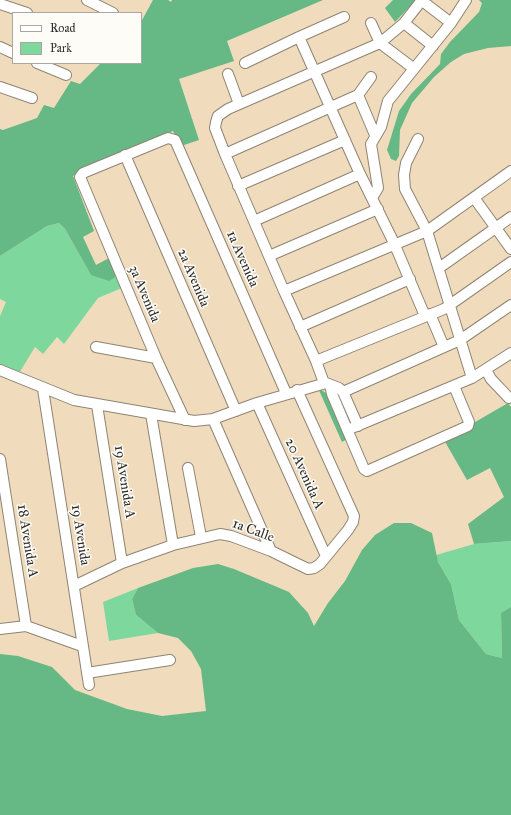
<!DOCTYPE html>
<style>
body{margin:0}
#map{position:relative;width:511px;height:815px;overflow:hidden;background:#f0dcbc;font-family:"IM FELL Great Primer",serif}
canvas{display:block}
.legend{position:absolute;left:12px;top:12px;width:130px;height:52px;box-sizing:border-box;background:#fdfcf7;border:1px solid #a9a8a5;margin:0;padding:5px 7px;list-style:none;font-size:12px;color:#2b2b2b}
.legend li{display:flex;align-items:center;gap:8px;height:20px}
.legend b{width:20px;border:1px solid #a9a8a5}
</style>
<div id="map">
<canvas width="511" height="815"></canvas>
<ul class="legend">
<li><b style="height:5px;background:#fff"></b>Road</li>
<li><b style="height:11px;background:#7ed89e"></b>Park</li>
</ul>
</div>
<script>
const ctx = document.querySelector('canvas').getContext('2d');
ctx.lineJoin = 'round';
function paint(path, color) {
  ctx.fillStyle = color;
  ctx.fill(path, 'evenodd');
}
function poly(rows) {
  const path = new Path2D();
  for (const r of rows) {
    path.moveTo(r[0], r[1]);
    for (let i = 2; i < r.length; i += 2) path.lineTo(r[i], r[i + 1]);
  }
  return path;
}
function stroke(path, color, width, dash) {
  ctx.strokeStyle = color;
  ctx.lineWidth = width;
  ctx.lineCap = dash ? 'butt' : 'round';
  ctx.setLineDash(dash || []);
  ctx.stroke(path);
}
function label(font, color, halo, rows, align = 'center') {
  ctx.font = font + ' "IM FELL Great Primer",serif';
  ctx.lineWidth = 3;
  ctx.setLineDash([]);
  ctx.textBaseline = 'middle';
  ctx.strokeStyle = halo;
  ctx.fillStyle = color;
  for (const [text, x, y, turn = 0] of rows) {
    ctx.save();
    ctx.translate(x, y);
    ctx.rotate((+turn || 0) * Math.PI / 180);
    ctx.textAlign = isNaN(turn) ? turn : align;
    if (halo) ctx.strokeText(text, 0, 0);
    ctx.fillText(text, 0, 0);
    ctx.restore();
  }
}
const green = poly([
 [59,223,65,229,91,275,117,276,122,288,98,298,64,344,57,337,43,354,35,347,18,375,0,366,0,316,6,302,0,299,0,256,47,226],
 [511,541,511,607,501,614,502,658,486,654,459,620,451,584,438,562,436,555,474,544],
 [138,588,132,599,136,615,158,633,109,641,103,602]
]);
const forest = poly([
 [153,0,168,0,171,2,172,0,323,0,227,41,234,61,179,79,199,140,181,146,173,131,73,176,94,231,83,237,96,265,109,258,117,276,109,281,91,275,65,229,59,223,47,226,0,256,0,129,3,130,37,118,44,105,54,108,71,81,80,84,101,63,141,63,141,22],
 [393,0,416,0,395,22,385,8],
 [479,0,511,0,511,46,488,48,464,54,451,62,434,77,412,103,400,130,399,156,396,161,391,159,387,150,399,111,411,94,440,64,441,54,450,42,479,12,482,3],
 [318,388,331,396,349,438,342,442],
 [508,403,511,407,511,541,474,544,468,524,504,497,490,468,467,480,444,440],
 [394,523,411,523,432,533,438,562,451,584,459,620,486,654,502,658,501,613,511,607,511,815,0,815,0,654,18,656,52,667,75,690,127,709,162,716,206,711,201,669,191,651,178,638,158,633,136,615,132,599,138,588,193,568,218,564,234,569,289,592,308,613,314,626,328,603,345,581,362,550,375,535]
]);
const minor = poly([
 [87,0,113,13],
 [421,0,451,23],
 [0,4,27,13],
 [371,23,380,43,413,68],
 [404,23,433,46],
 [299,37,344,17],
 [0,47,13,53],
 [37,63,66,75],
 [245,63,299,37,360,174,394,243,425,316],
 [228,74,239,104],
 [0,87,32,98],
 [358,95,371,77],
 [418,139,406,163,404,175,405,189,427,231,472,378],
 [225,154,358,95,375,135],
 [125,155,236,411],
 [238,186,345,140],
 [372,198,378,188,371,144,381,127,388,101,451,23,466,0],
 [475,199,511,249],
 [254,221,360,174],
 [269,256,378,209],
 [439,268,511,217],
 [284,291,427,231,511,171],
 [430,314,444,347],
 [300,327,410,279],
 [96,347,156,358],
 [316,361,444,309,511,262],
 [0,370,74,400,194,421,213,419,257,403,326,383,339,388,343,392,358,426],
 [486,370,491,379,509,398],
 [324,383,316,361,284,291,225,154,215,128,216,122,218,116,228,109,380,43,404,23,422,0],
 [330,385,332,394,364,469,367,471,468,426,469,422,454,386],
 [43,389,89,685],
 [343,392,460,340,511,305],
 [257,403,326,556],
 [97,405,122,563],
 [151,414,173,545],
 [213,419,271,551],
 [185,420,156,358,80,177,83,173,168,138,175,140,286,393],
 [352,428,472,378,511,353],
 [0,459,26,626],
 [188,468,201,537],
 [74,586,122,563,173,545,220,534,231,536,271,551,308,569,314,568,320,564,348,530,353,522,354,516,297,390],
 [0,629,26,626,82,646],
 [87,673,170,660]
]);
const streetNames = [
 ["1a Avenida",242,259,66],
 ["2a Avenida",193,278,67],
 ["3a Avenida",144,294,67],
 ["20 Avenida A",304,474,66],
 ["19 Avenida A",124,482,81],
 ["1a Calle",253,531,20],
 ["19 Avenida",80,535,81],
 ["18 Avenida A",27,541,81]
];
paint(green, '#7ed89e');
paint(forest, '#66b885');
stroke(minor, '#8e8474', 12);
stroke(minor, '#fff', 10);
label('14px', '#2b2b2b', '#fdfcf7', streetNames);
</script>
